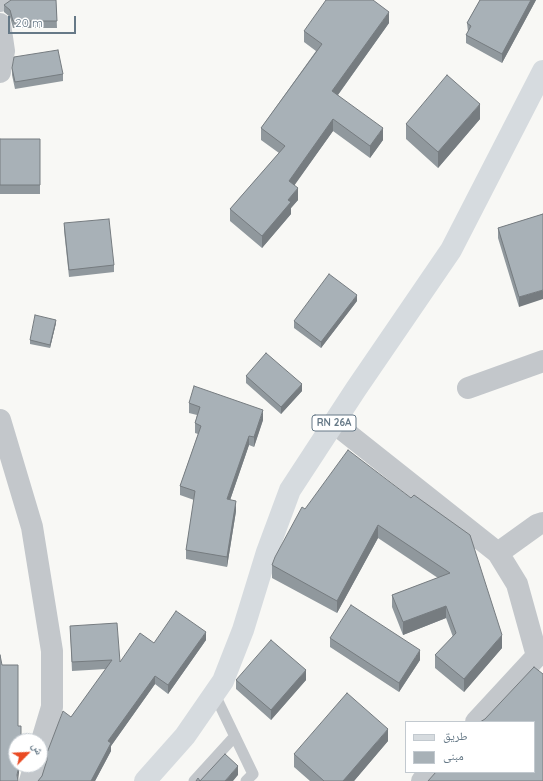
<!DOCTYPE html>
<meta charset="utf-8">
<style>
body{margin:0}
#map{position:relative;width:543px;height:781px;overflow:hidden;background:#f8f8f5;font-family:Quicksand,"Noto Naskh Arabic",sans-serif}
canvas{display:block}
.legend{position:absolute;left:405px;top:721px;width:130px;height:52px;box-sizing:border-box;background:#fff;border:1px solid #c2c9cf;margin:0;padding:5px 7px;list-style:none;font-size:12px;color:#667987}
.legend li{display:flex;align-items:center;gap:8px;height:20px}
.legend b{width:20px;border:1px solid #c2c9cf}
.north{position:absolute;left:8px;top:733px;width:40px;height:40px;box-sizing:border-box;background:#fff;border:1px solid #c2c9cf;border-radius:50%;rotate:66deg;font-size:11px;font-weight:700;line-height:16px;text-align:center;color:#667987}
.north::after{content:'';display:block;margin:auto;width:14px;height:18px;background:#ea4a22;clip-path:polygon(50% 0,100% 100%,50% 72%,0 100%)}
.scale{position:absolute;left:8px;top:16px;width:68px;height:18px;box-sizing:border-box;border:2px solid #667987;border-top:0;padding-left:5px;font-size:12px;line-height:14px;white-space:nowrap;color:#667987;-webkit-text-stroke:3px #fff;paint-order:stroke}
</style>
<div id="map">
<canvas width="543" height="781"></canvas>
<ul class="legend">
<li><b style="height:5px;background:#d6dbdf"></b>طريق</li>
<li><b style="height:11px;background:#a8b1b7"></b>مبنى</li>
</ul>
<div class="north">ش</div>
<div class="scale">20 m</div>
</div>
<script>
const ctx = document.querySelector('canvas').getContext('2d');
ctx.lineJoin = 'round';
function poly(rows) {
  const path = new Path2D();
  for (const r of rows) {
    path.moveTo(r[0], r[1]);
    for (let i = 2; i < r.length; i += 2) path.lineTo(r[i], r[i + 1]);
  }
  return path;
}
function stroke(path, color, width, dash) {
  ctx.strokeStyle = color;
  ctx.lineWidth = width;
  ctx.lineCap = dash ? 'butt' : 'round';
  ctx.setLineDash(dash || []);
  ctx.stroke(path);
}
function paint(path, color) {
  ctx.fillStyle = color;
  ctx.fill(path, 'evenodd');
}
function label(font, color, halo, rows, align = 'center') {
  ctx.font = font + ' Quicksand,sans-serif';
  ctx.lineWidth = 4;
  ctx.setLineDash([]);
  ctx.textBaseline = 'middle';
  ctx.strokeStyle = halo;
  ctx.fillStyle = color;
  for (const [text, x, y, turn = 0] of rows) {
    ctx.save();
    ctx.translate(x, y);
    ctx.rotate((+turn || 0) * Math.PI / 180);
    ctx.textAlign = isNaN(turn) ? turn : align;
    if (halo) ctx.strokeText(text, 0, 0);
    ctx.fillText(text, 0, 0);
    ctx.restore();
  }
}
const lane = poly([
 [214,693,253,774,246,781],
 [194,781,235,736]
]);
const street = poly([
 [0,1,0,0],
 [0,24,4,51,0,72],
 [468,388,543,361],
 [0,420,32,527,52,651,52,707,40,747],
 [334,423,498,553,517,584,537,656,476,722],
 [498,553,537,525,543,523],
 [30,781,35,765],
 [422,781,430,772]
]);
const primary = poly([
 [145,781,185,736,223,681,243,630,267,552,290,490,356,389,451,250,543,71]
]);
const wall = poly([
 [56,0,57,28,13,28,10,17,4,12,4,5],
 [480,0,536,0,502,63,466,43,466,35,468,32,467,23],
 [389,23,338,95,383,140,370,158,333,131,294,185,298,200,291,208,291,214,262,248,230,221,230,209,279,153,261,140,261,128,316,51,304,42,304,31],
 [12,68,63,74,63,81,15,89,12,75],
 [480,119,438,168,406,139,406,124],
 [0,139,40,139,40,194,0,194],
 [543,214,519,307,498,238,498,228],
 [64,223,114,265,114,272,69,277,64,230],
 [357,301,321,348,294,328,294,321],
 [56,323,50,348,30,344,30,340],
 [246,376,302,391,281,414,246,383],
 [189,403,263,420,254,447,249,445,230,500,236,511,227,567,186,559,186,550,194,500,180,495,180,486,198,434,195,433,195,423,197,415,189,413],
 [411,498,502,648,464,692,435,668,435,655,453,637,446,618,403,635,392,607,392,595,438,578,378,538,337,613,272,578,272,565,305,509],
 [70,626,120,662,154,643,206,640,168,694,155,684,111,746,111,751,95,781,38,781,42,776,47,760,71,717,106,669,72,671],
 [330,638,420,660,399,692,330,647],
 [236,680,306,680,271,720,236,689],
 [388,741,354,781,310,781,294,767,294,754]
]);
const shadedWall = poly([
 [531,0,536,0,502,63,502,54],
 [389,12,389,23,332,103,332,91],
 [480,104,480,119,438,168,438,152],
 [333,119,333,131,289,193,289,181],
 [383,128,383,140,370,158,370,146],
 [298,188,298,200,291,208,291,214,262,248,262,236,288,200],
 [543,290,543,299,519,307,519,297],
 [357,295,357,301,321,348,321,342],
 [56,320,56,323,50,348,50,345],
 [302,384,302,391,281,414,281,407],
 [263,410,263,420,254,447,254,437],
 [249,436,249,445,227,509,227,499],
 [236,501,236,511,227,567,227,557],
 [378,525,378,538,337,613,337,601],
 [446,606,446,618,403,635,403,622],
 [206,632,206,640,168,694,168,685],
 [502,635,502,648,464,692,464,679],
 [420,650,420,660,399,692,399,683],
 [306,670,306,680,271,720,271,710],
 [155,676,155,684,111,746,111,751,95,781,91,781,108,741],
 [388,729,388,741,354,781,343,781],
 [19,765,19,773,18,781,17,775],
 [238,766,238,775,233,781,225,781]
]);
const building = poly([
 [11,0,56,0,57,21,13,21,10,10,4,5,11,0],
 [326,0,373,0,389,12,332,91,383,128,370,146,333,119,289,181,298,188,288,200,291,202,262,236,230,209,285,146,261,128,322,44,304,31,326,0],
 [480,0,531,0,502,54,466,35,471,26,467,23,480,0],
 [58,50,63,74,15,82,12,68,14,57,58,50],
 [447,75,480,104,438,152,406,124,447,75],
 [0,139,40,139,40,185,0,185,0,139],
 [543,214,543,290,519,297,498,228,543,214],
 [109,219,114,265,69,270,64,223,109,219],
 [329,274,357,295,321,342,294,321,329,274],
 [35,315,56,320,50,345,30,340,35,315],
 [266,353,302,384,281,407,246,376,266,353],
 [194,386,263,410,254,437,249,436,227,499,236,501,227,557,186,550,195,491,180,486,201,426,195,423,200,407,189,403,194,386],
 [348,450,411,498,414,495,470,535,502,635,464,679,435,655,456,633,446,606,403,622,392,595,450,573,378,525,337,601,272,565,275,557,302,507,305,509,348,450],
 [351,605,420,650,399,683,330,638,351,605],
 [176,611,206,632,168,685,155,676,108,741,111,743,91,781,38,781,42,776,47,760,47,753,63,711,71,717,112,660,72,662,70,626,117,623,120,662,140,633,154,643,176,611],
 [271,640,306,670,271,710,236,680,271,640],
 [0,655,2,665,18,665,18,726,21,726,21,741,16,741,16,765,19,765,17,775,18,781,0,781,0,655],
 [534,667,543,674,543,781,428,781,436,772,534,772,534,722,480,722,485,719,534,667],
 [347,693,388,729,343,781,324,781,294,754,347,693],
 [225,754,238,766,225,781,196,781,198,778,200,781,225,754]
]);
const shields = [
 [334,423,44]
];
const shieldNames = [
 ["RN 26A",334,423]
];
stroke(lane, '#c3c7cb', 11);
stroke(street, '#c3c7cb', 22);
stroke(primary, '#d6dbdf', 22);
paint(wall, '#90989d');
paint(shadedWall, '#767c80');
paint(building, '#a8b1b7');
stroke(building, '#767c80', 1);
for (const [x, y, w] of shields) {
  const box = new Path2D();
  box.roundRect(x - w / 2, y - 8, w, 16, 3);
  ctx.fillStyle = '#fff';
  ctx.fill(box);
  stroke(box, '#667987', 1);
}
label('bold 10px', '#667987', null, shieldNames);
</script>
